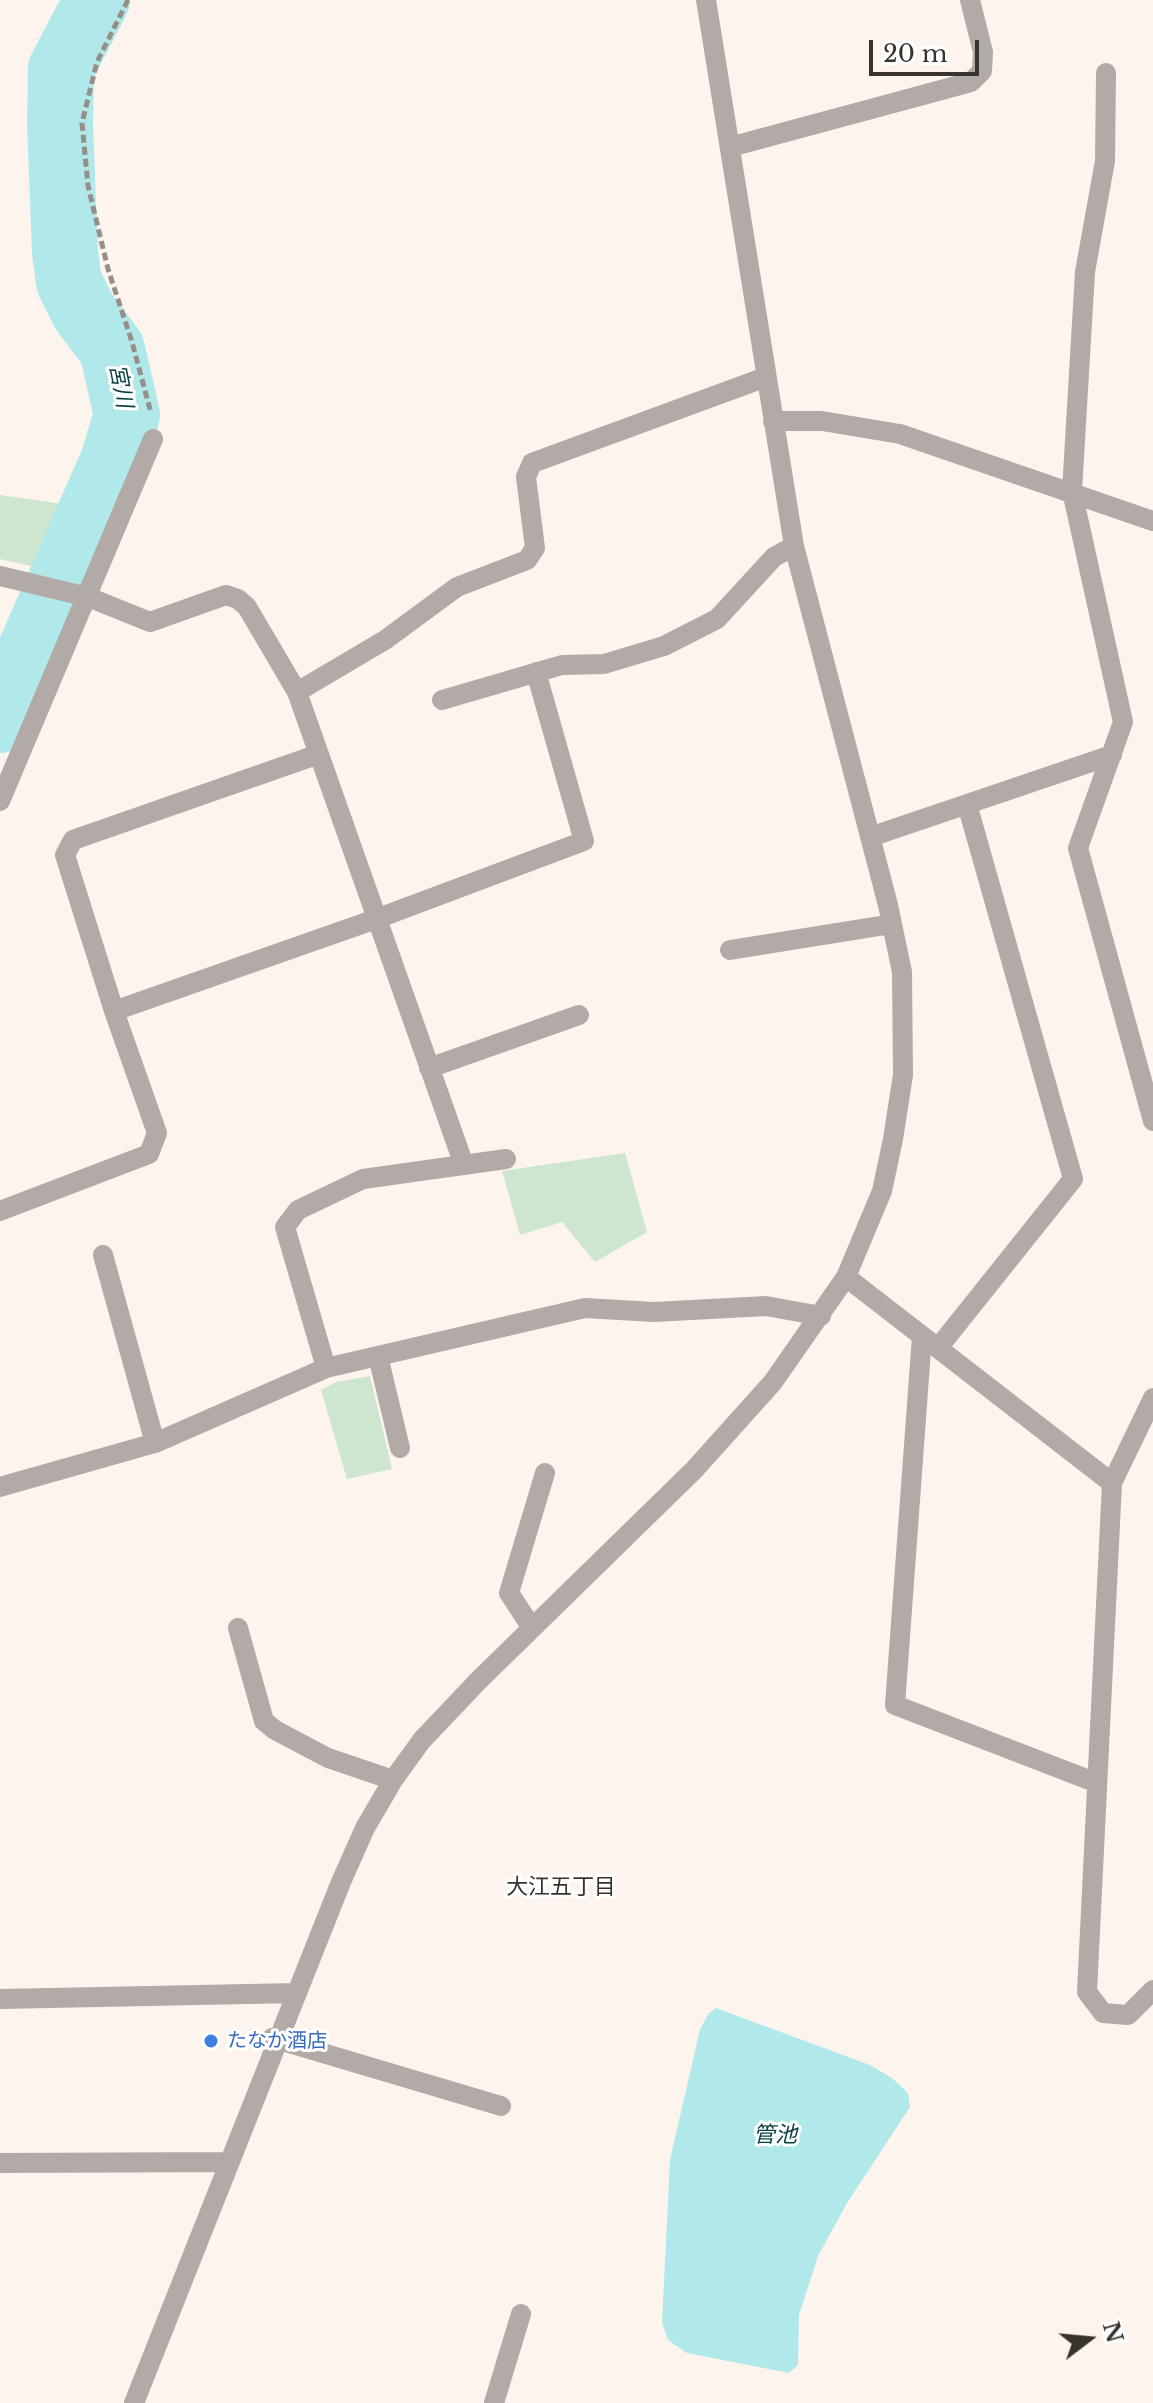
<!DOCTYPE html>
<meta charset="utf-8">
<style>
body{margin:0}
#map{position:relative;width:1153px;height:2403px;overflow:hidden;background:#fdf4ed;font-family:"Libre Baskerville",serif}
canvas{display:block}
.north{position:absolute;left:1049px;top:2299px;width:80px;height:80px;-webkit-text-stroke:6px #fff;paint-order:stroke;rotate:74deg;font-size:22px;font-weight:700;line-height:32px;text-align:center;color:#39332e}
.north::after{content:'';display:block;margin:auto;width:28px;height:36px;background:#39332e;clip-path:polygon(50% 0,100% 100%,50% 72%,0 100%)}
.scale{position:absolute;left:869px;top:40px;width:110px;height:36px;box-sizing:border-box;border:4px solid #39332e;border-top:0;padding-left:10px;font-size:24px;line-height:28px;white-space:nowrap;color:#39332e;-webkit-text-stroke:6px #fff;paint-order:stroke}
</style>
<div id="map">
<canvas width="1153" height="2403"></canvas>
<div class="north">N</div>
<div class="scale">20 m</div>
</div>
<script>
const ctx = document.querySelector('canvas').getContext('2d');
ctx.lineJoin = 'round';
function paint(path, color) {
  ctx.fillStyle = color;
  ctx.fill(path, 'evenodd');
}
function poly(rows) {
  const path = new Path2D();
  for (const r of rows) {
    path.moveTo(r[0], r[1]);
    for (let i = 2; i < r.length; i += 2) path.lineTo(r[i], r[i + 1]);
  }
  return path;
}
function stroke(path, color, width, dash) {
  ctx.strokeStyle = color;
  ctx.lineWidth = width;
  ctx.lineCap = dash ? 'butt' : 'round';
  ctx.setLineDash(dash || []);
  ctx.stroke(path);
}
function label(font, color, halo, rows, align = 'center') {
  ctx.font = font + ' "Libre Baskerville","Noto Sans JP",serif';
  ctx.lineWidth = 6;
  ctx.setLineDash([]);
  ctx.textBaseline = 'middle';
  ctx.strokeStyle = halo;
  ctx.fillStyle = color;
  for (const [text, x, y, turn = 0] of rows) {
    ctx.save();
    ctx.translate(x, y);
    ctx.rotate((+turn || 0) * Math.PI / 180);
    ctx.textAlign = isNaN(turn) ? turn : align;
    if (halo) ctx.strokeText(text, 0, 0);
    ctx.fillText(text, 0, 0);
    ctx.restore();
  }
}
const green = poly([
 [0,495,63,504,49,563,36,567,0,559],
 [625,1153,647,1232,595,1262,562,1222,520,1235,502,1171],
 [370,1376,392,1469,347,1479,321,1390,336,1382]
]);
const water = poly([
 [716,2008,870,2065,892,2078,908,2093,910,2107,847,2203,818,2256,799,2315,798,2365,789,2373,687,2353,668,2340,662,2323,670,2160,700,2029,709,2013]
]);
const river = poly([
 [0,720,113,461,127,415,112,349,84,312,69,282,65,252,60,125,61,69,97,0]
]);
const path = poly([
 [128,0,97,62,82,123,88,186,108,269,132,342,151,413]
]);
const minor = poly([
 [1106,73,1105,161,1085,272,1072,491,1123,722,1078,848,1153,1121],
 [730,147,971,82,982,71,983,52,970,0],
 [773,421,822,421,900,434,1153,521],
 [0,576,88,597,150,622,226,595,238,599,247,607,297,692],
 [442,700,562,665,604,664,664,646,717,619,774,557,794,546],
 [319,754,73,840,65,855,114,1011,376,919,584,841,536,672],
 [0,801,153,439],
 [870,837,1112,755],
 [730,950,892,924],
 [429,1068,579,1015],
 [464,1165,297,692,385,640,457,587,527,560,535,548,526,477,532,463,766,377],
 [0,1211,149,1154,157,1133,114,1011],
 [103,1255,155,1443],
 [846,1277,1112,1483],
 [922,1336,895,1705,1097,1783],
 [938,1348,1073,1179,967,804],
 [378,1356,400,1448],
 [326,1368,285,1227,298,1210,363,1179,506,1159],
 [1153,1398,1112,1483,1087,1992,1103,2013,1128,2015,1153,1990],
 [0,1487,155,1443,326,1368,585,1308,654,1312,766,1306,821,1316],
 [238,1628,264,1721,275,1730,328,1758,393,1780],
 [532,1628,509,1593,545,1473],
 [0,1999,297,1993],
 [272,2038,501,2106],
 [0,2163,230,2162],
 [134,2403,341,1882,365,1828,393,1780,422,1740,479,1680,694,1470,773,1382,846,1277,882,1191,893,1139,903,1075,902,972,888,905,794,546,706,0],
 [494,2403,521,2314]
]);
const markers = [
 [211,2041,8,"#3f7fe0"]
];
const shopNames = [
 ["たなか酒店",227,2041]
];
const waterNames = [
 ["宮川",120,386,79],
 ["管池",775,2136]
];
const neighbourhoodNames = [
 ["大江五丁目",561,1888]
];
paint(green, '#cee6cf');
paint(water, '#b1e9eb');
stroke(river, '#b1e9eb', 66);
stroke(path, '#968f89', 5, [8, 4]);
stroke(minor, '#b2aaa7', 20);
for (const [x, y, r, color] of markers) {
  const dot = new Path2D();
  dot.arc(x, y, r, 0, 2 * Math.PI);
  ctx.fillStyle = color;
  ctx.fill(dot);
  stroke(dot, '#fff', 3);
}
label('20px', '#366cbe', '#fff', shopNames, 'left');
label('italic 22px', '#0b4042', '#fff', waterNames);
label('22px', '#39332e', '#fff', neighbourhoodNames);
</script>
